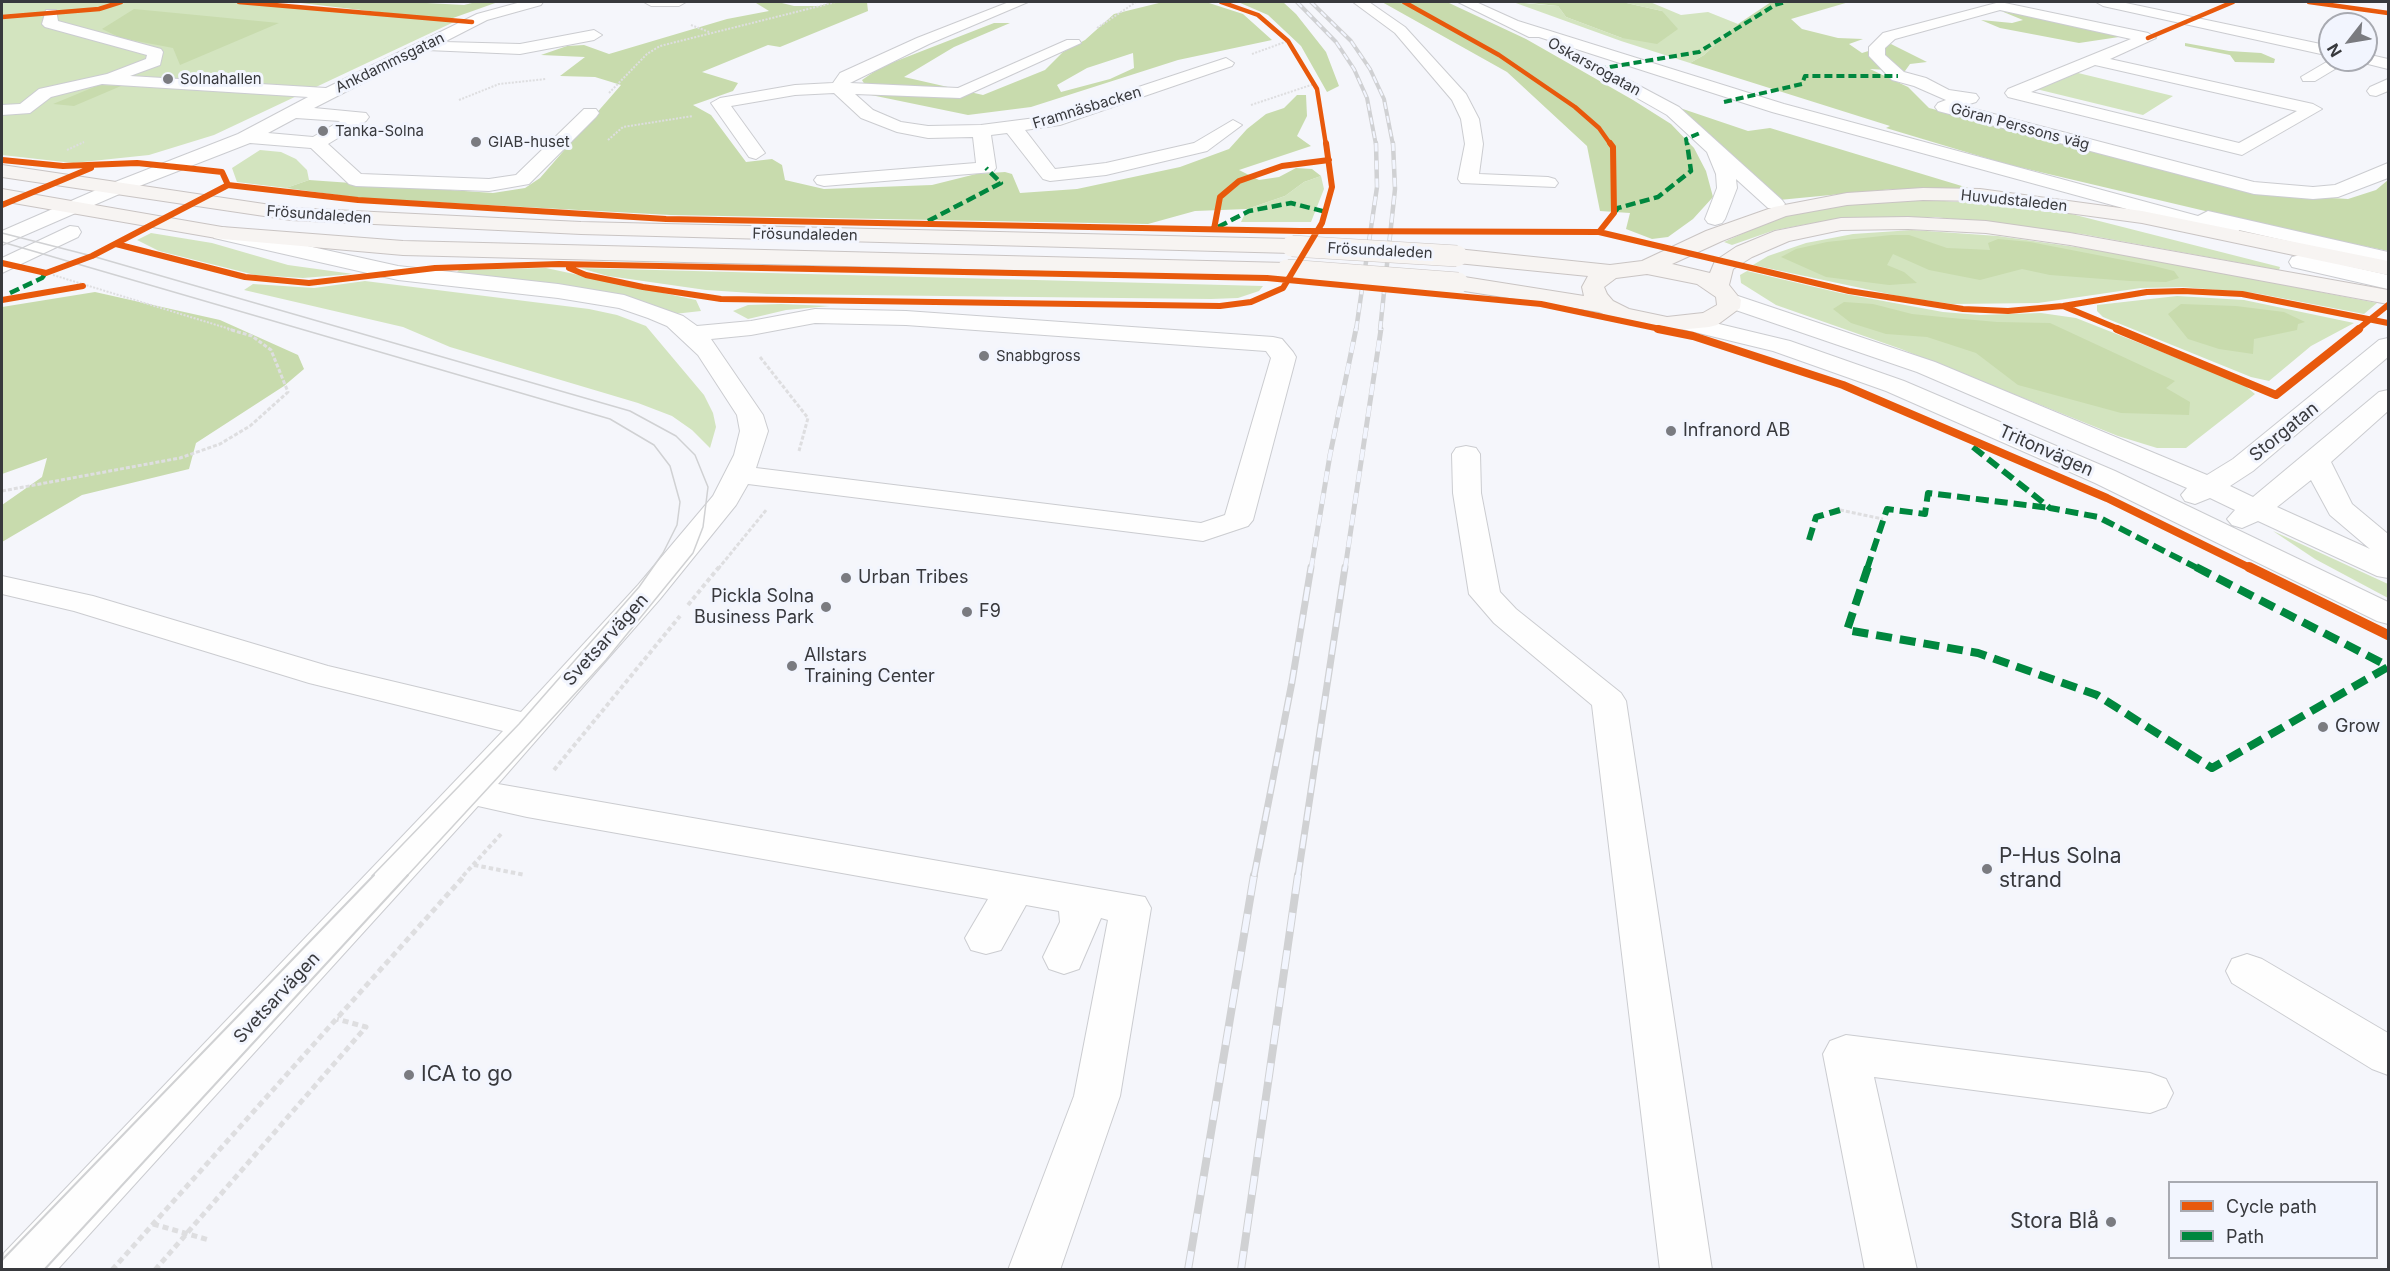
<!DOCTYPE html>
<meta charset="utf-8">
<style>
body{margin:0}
#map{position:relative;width:2390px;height:1271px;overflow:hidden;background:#f5f6fb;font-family:Inter,sans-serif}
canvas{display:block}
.frame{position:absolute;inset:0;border:3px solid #38393d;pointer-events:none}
.legend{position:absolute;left:2168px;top:1181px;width:210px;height:78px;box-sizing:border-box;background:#f2f5fe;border:2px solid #a8aab1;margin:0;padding:8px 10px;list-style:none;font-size:18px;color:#38393d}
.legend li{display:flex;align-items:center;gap:12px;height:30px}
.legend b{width:30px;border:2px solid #a8aab1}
.north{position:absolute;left:2318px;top:12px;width:60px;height:60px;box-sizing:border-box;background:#f2f5fe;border:2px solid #a8aab1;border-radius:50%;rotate:239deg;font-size:16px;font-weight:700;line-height:24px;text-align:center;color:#38393d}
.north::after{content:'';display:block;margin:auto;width:21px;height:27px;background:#7a7b80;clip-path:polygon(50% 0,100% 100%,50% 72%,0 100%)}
</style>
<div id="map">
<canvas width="2390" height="1271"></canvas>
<div class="frame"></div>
<ul class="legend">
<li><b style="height:8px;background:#e8590c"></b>Cycle path</li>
<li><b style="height:8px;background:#00873e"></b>Path</li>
</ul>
<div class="north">N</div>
</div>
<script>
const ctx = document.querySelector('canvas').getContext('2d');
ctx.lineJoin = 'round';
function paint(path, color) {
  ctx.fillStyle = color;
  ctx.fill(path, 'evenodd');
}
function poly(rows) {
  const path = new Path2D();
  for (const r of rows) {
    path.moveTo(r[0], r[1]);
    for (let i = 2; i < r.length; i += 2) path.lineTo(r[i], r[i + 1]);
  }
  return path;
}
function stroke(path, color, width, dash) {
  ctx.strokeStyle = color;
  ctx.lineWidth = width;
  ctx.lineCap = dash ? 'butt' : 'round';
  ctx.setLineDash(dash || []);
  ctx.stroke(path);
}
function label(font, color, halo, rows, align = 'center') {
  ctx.font = font + ' Inter,sans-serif';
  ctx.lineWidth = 6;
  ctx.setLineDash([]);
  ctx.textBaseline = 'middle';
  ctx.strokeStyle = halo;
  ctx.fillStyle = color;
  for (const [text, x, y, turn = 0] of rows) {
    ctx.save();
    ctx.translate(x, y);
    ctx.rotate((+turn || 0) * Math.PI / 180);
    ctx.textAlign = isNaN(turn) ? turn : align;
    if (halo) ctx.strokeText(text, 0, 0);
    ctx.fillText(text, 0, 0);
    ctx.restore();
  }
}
const green = poly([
 [2,2,231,2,454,22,214,135,149,155,73,163,2,155],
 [1513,2,1558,6,1566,17,1622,38,1662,11,1622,2,1650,2,1681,15,1708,12,1738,24,1704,55,1690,63,1621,41],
 [2074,72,2173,96,2143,115,2032,88],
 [260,150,281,152,296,159,307,170,309,180,286,188,237,182,232,168],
 [1321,176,1324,189,1311,222,1241,222,1247,209,1285,196,1304,182],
 [1930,200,2048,208,2280,267,2279,270,2082,234,1935,217,1858,217,1824,221,1775,230,1732,245,1724,242,1773,220,1808,210,1855,203],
 [1912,230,1998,236,2118,253,2377,303,2364,314,2255,293,2182,287,2141,288,2038,303,1952,304,1903,297,1753,265,1768,256,1806,243,1853,234],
 [151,233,212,243,288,265,353,274,303,278,255,275,159,251,137,240],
 [546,268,696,300,701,311,674,314,453,276,459,270],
 [580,268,1263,286,1259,291,1238,298,1211,299,767,294,706,290,608,276],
 [1747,271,1840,293,1943,312,1980,315,2041,313,2076,318,2243,384,2255,394,2186,448,2157,448,2118,436,1901,349,1776,305,1741,283,1740,275],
 [365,281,589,309,617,315,646,326,704,395,713,413,716,427,710,448,692,430,672,416,638,403,450,347,403,327,244,290,253,284,314,288],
 [2177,296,2244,300,2354,323,2311,346,2269,381,2251,377,2103,317,2097,311,2097,305],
 [781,304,830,306,786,310,748,319,733,311,748,305],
 [2273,531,2388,584,2388,598,2315,559]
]);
const forest = poly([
 [292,2,408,2,464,5,476,2,498,2,453,18,439,19],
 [760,2,778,2,794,6,819,6,833,2,867,2,868,11,780,47,768,45,702,72,738,83,733,91,693,105,711,115,746,162,772,159,782,165,785,180,824,189,932,185,976,174,1005,172,1012,174,1020,193,1077,189,1180,167,1229,149,1247,129,1266,114,1284,108,1297,95,1306,95,1307,116,1297,136,1311,146,1239,170,1259,180,1279,177,1296,168,1312,169,1321,176,1304,182,1285,196,1247,209,1195,211,1148,224,670,215,359,198,286,188,309,180,493,193,525,188,540,178,621,85,595,77,560,76,585,57,541,55,567,46,584,45,609,54,727,19,769,11,756,3],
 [1163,2,1206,2,1243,14,1272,40,1178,60,1031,107,968,115,871,95,862,80,881,67,994,23,1010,23,954,47,904,77,983,95,1045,70,1063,52,1085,40,1114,14],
 [1133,53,1134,68,1110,79,1061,92,1057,85,1087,68],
 [1238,2,1283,2,1296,14,1326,52,1339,86,1327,92,1301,46,1268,15],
 [1382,2,1447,2,1526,39,1633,100,1671,124,1694,148,1706,171,1713,197,1693,219,1668,237,1652,239,1626,229,1630,213,1600,211,1587,146,1507,72],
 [1520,2,1622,2,1662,11,1678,29,1657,44,1622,38,1566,17,1558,6],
 [1771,2,1849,2,1791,19,1802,29,1838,38,1863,39,1849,44,1862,53,1891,44,1927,62,1910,64,1905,71,1870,69,1908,87,1929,108,2214,182,2299,196,2348,199,2376,190,2388,180,2388,251,2273,227,2006,164,1886,128,1890,126,1690,63,1704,55,1738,24],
 [134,9,279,23,180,65,173,48,121,38,102,29],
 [2001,11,2103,31,2119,37,2079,43,2000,28,1981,20,2012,23,2023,20],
 [2185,43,2229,51,2261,53,2275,59,2274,63,2235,62,2230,55,2185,46],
 [99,85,121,86,74,106,53,104],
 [1677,107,1748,131,1770,128,1975,190,1893,189,1779,200],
 [1891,235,1909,235,1947,248,1970,249,1990,250,1988,243,1998,239,2030,242,2154,266,2174,271,2179,278,2166,282,2130,281,2050,275,2022,269,1980,280,1929,270,1893,254,1887,265,1904,272,1917,283,1889,285,1826,277,1781,257,1796,249,1827,242],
 [95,292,220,320,298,355,304,369,284,386,196,443,189,469,82,495,2,542,2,505,42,477,47,458,2,474,2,307],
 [1844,302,1873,304,1912,314,1952,318,1997,322,2050,323,2175,381,2166,388,2190,402,2189,415,2121,413,2018,385,1976,353,1927,337,1886,334,1851,323,1833,309],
 [2181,304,2236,306,2284,312,2305,322,2298,324,2297,330,2254,339,2253,354,2219,349,2188,339,2168,314]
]);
const pathFar3 = poly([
 [691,25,709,32],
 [1097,28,1136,2],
 [1252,54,1288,41],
 [609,93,647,54,660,46,836,2],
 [459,100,499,84,546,79],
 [1251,105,1314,84],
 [608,140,623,127,693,116],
 [67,150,84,142],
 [53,275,233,330]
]);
const pathFar2 = poly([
 [760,357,808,418,799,451],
 [2,491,180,458,220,444,250,426,288,392,271,350,252,336,228,329],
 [1840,510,1883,519],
 [718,569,767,509]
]);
const pathFar1 = poly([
 [688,605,719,567],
 [554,770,680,616],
 [474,865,525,875],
 [463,876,501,834]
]);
const path = poly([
 [153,1224,209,1240],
 [112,1270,465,875],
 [155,1270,366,1027,337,1019]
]);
const minor = poly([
 [521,2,543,2,541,5,487,20,444,42,520,44,594,30,602,35,594,40,520,54,427,50,314,108,366,113,369,117,366,121,328,144,361,174,489,179,516,175,584,109,596,109,599,113,596,117,529,184,489,191,356,186,349,184,311,148,250,143,124,192,2,245,2,231,110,184,238,134,308,97,102,84,51,97,30,113,2,115,2,105,20,104,39,89,107,74,146,59,147,55,45,27,42,24,46,10,56,10,58,21,161,49,163,52,160,65,130,76,326,88,477,14,521,2],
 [296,118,340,121,313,137,268,133,296,118],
 [644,2,686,2,679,6,651,6,644,2],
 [1009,2,1028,2,929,44,850,83,958,88,1067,40,1079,40,1081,43,960,98,855,94,873,110,901,122,928,126,981,125,1051,116,1226,58,1234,63,1232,66,1060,125,1025,130,1055,169,1106,163,1194,143,1233,120,1242,125,1207,151,1106,175,1050,181,1043,179,1007,133,991,135,996,168,993,172,824,186,817,184,814,180,817,176,976,163,973,137,928,138,897,132,861,118,834,93,795,95,731,106,765,153,756,159,749,157,711,103,720,98,795,85,833,83,840,73,917,38,1009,2],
 [1353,2,1369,2,1405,27,1466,94,1479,119,1483,144,1479,174,1548,177,1555,179,1558,183,1555,187,1461,183,1458,179,1465,144,1461,119,1452,100,1395,33,1353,2],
 [1458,2,1476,2,1518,21,1784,104,2198,216,2208,211,2388,252,2388,264,2239,230,2237,236,2229,237,1772,112,1539,37,1529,37,1458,2],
 [2000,2,2148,33,2156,38,2110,59,2313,104,2322,109,2242,155,2008,97,2005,93,2008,89,2131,39,2000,10,1895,39,1885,48,1885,55,1904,72,1926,78,1949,90,1976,94,1979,98,1976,102,1963,106,2254,182,2313,187,2335,185,2388,163,2388,178,2338,197,2313,199,2254,194,1938,111,1935,107,1938,103,1946,100,1914,86,1892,80,1869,56,1869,47,1883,33,2000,2],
 [2095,65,2297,111,2239,143,2031,92,2095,65],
 [2096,2,2121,2,2330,46,2330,56,2103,6,2096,2],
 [2366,54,2388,59,2388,69,2360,62,2359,60,2366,60,2366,54],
 [1587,58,1679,107,1782,200,1785,204,1782,208,1768,208,1736,179,1737,188,1725,219,1722,223,1715,225,1708,223,1705,219,1717,188,1716,174,1707,152,1667,115,1581,66,1579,63,1587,58],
 [2330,60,2350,60,2315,81,2303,81,2301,77,2330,60],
 [2388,79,2388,91,2376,96,2370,95,2367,91,2370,87,2388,79],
 [70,226,78,227,81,232,78,237,2,273,2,258,70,226],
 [222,227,398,266,558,284,624,295,683,316,697,326,751,321,815,309,906,311,1273,337,1282,339,1293,352,1296,357,1253,520,1248,526,1203,541,748,484,736,505,660,599,498,784,1145,897,1151,908,1120,1096,1060,1270,1008,1270,1074,1096,1108,920,1101,918,1079,969,1064,974,1049,969,1043,957,1060,922,1059,911,1026,905,1001,950,986,954,971,950,965,938,988,899,527,817,478,806,57,1270,2,1270,4,1253,503,731,309,683,74,611,2,594,2,576,93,596,328,666,521,712,638,585,713,496,734,455,740,431,737,415,698,355,667,326,648,318,619,308,558,298,398,280,214,238,211,233,214,228,222,227],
 [815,323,906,325,1266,351,1271,358,1225,515,1201,523,756,468,768,431,763,415,711,339,751,335,815,323],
 [2300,255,2388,275,2388,289,2292,267,2289,262,2292,257,2300,255],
 [1729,293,1935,362,2207,475,2233,459,2379,340,2388,338,2388,357,2253,471,2230,486,2253,497,2379,392,2388,390,2388,411,2331,462,2352,504,2388,534,2388,578,2377,576,2258,521,2242,528,2232,525,2227,519,2235,510,2210,498,2195,504,2185,501,2181,495,2187,488,1917,372,1721,305,1717,300,1721,295,1729,293],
 [2311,480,2330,515,2370,549,2277,507,2311,480],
 [1690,317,1790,341,1904,381,2115,471,2388,602,2388,624,2377,621,2095,483,1886,391,1773,351,1682,329,1678,324,1682,319,1690,317],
 [1466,446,1476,448,1480,454,1481,493,1500,592,1516,609,1621,693,1626,701,1712,1270,1660,1270,1592,705,1494,623,1469,594,1453,493,1452,454,1456,448,1466,446],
 [2247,954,2262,959,2388,1033,2388,1075,2372,1069,2232,983,2226,971,2232,959,2247,954],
 [1846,1035,2150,1073,2166,1079,2173,1093,2166,1107,2150,1113,1874,1077,1917,1270,1865,1270,1823,1054,1830,1041,1846,1035]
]);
const major = poly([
 [2,165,291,208,581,222,1292,239,1300,241,1303,246,1300,251,1292,253,581,234,291,220,2,177,2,165],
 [1923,188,1980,189,2142,211,2388,261,2388,275,2142,223,1980,201,1923,200,1847,205,1786,216,1722,241,1672,264,1710,273,1715,261,1736,247,1775,231,1841,218,1908,217,1986,221,2070,233,2388,290,2388,304,2070,245,1986,233,1908,229,1841,230,1789,241,1752,257,1733,269,1729,285,1741,300,1740,308,1717,325,1709,327,1667,331,1614,319,1599,312,1458,290,1450,288,1447,283,1450,278,1458,276,1584,296,1582,287,1588,276,1457,263,1449,261,1446,256,1449,251,1457,249,1610,265,1642,261,1706,231,1774,207,1847,193,1923,188],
 [1647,274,1697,284,1716,297,1717,305,1703,313,1667,317,1629,309,1613,301,1607,294,1604,287,1616,278,1647,274],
 [2,189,222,227,403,241,1287,263,1295,265,1298,270,1295,275,1287,277,403,255,222,239,2,201,2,189]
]);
const tramFar1 = poly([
 [2,233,92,256,630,411,676,436,695,455,708,487,703,527,693,553,606,660,407,876],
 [2,242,610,419,654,445,670,466,680,502,677,525,663,553,639,587,519,724,372,876]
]);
const tram = poly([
 [2,1260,374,875],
 [44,1270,408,875]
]);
const railFar4 = poly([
 [1297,2,1336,42,1354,69,1367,98,1376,145],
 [1311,2,1351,41,1370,69,1384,99,1393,145]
]);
const railFar3 = poly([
 [1356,330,1377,187,1376,143],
 [1380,330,1395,189,1393,143]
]);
const railFar2 = poly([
 [1311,569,1330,455,1356,329],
 [1345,569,1381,329]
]);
const railFar1 = poly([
 [1254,876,1292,682,1311,567],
 [1298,876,1345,567]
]);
const rail = poly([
 [1188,1270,1254,875],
 [1241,1270,1298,875]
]);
const majorBridge = poly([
 [1292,246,1457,256],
 [1287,270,1458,283]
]);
const quietFar3 = poly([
 [1598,69,1699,52,1775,5,1786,2],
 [1724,102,1802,84,1805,76,1898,76],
 [1687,145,1686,139,1700,133]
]);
const quietFar2 = poly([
 [1614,213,1618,208,1658,197,1691,171,1687,143],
 [928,221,1001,183,986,168],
 [1218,227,1249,211,1291,203,1326,212],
 [10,293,42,278,46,273]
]);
const quietFar1 = poly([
 [1973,447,2050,508,2098,517,2199,569],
 [1809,540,1816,517,1840,510],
 [1867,569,1887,509,1925,514,1928,493,2050,508]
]);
const quiet = poly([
 [1868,567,1847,630,1978,653,2097,695,2212,768,2388,667],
 [2196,567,2388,666]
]);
const cyclewayFar3 = poly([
 [239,2,472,22],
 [1221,2,1258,15,1288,41,1317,89,1326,145],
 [1404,2,1499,55,1575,107,1599,128,1611,145],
 [2309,2,2388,13],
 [2,17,99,9,121,2],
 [2148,38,2233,2]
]);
const cyclewayFar2 = poly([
 [2,160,63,166,137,163,186,168,222,172,228,185],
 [2,205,91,168],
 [1214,229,1220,197,1239,181,1282,166,1329,160],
 [1599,232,1614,213,1613,147,1610,143],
 [116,244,245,277,309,283,435,268,559,264,1267,278,1541,304,1665,330],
 [2,263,46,273,92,256,228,185,358,200,666,219,1300,231,1599,232,1849,291,1963,309,2008,311,2063,306,2147,292,2183,291,2242,294,2388,323],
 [569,268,586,275,643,287,721,299,1220,306,1251,302,1283,288,1322,223,1332,187,1326,143],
 [2,300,83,286],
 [2063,306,2121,330],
 [2357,330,2388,305]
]);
const cyclewayFar1 = poly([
 [1658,329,1693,336,1843,385,2107,498,2252,569],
 [2117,329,2276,395,2359,329]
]);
const cycleway = poly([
 [2249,567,2388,635]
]);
const markers = [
 [168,79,6,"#7a7b80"],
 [323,131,6,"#7a7b80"],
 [476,142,6,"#7a7b80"],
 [984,356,6,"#7a7b80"],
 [1671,431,6,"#7a7b80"],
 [846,578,6,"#7a7b80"],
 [826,607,6,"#7a7b80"],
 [967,612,6,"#7a7b80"],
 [792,666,6,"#7a7b80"],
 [2323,727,6,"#7a7b80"],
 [1987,869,6,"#7a7b80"],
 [409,1075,6,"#7a7b80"],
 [2111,1222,6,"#7a7b80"]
];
const farStreetnames = [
 ["Ankdammsgatan",390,63,-26],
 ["Oskarsrogatan",1594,67,29],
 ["Framnäsbacken",1087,108,-17],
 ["Göran Perssons väg",2020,127,15],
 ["Huvudstaleden",2014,201,6],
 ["Frösundaleden",319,215,4],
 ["Frösundaleden",805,235,1],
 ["Frösundaleden",1380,251,3]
];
const farPoinames = [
 ["Solnahallen",180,79],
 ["Tanka-Solna",335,131],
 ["GIAB-huset",488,142],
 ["Snabbgross",996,356]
];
const poiNames = [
 ["Infranord AB",1683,431],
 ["Urban Tribes",858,578],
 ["Pickla Solna",814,597,"right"],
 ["Business Park",814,618,"right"],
 ["F9",979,612],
 ["Allstars",804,656],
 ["Training Center",804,677],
 ["Grow",2335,727]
];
const streetNames = [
 ["Storgatan",2284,432,-39],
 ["Tritonvägen",2046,451,24],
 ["Svetsarvägen",606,640,-48],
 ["Svetsarvägen",277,998,-47]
];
const nearPoinames = [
 ["P-Hus Solna",1999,857],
 ["strand",1999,881],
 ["ICA to go",421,1075],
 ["Stora Blå",2099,1222,"right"]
];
paint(green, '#d3e4bf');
paint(forest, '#c8dbad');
stroke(minor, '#cbccd0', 2);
stroke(major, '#c9c4c3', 2);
stroke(pathFar3, '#dedee0', 2, [2, 1.5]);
stroke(pathFar2, '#dedee0', 3, [4, 2]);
stroke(pathFar1, '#dedee0', 4, [4.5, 3]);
stroke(path, '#dedee0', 5, [6, 4]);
paint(minor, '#fefefe');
paint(major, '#f7f4f2');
stroke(tramFar1, '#d0d1d3', 1.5);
stroke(tram, '#d0d1d3', 2);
stroke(railFar4, '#d0d1d3', 4);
stroke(railFar3, '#d0d1d3', 4.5);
stroke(railFar2, '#d0d1d3', 5);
stroke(railFar1, '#d0d1d3', 7);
stroke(rail, '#d0d1d3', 8);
stroke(railFar4, '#f2f5fe', 2, [7]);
stroke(railFar3, '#f2f5fe', 3, [9]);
stroke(railFar2, '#f2f5fe', 4, [11]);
stroke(railFar1, '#f2f5fe', 4.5, [14]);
stroke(rail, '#f2f5fe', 6, [19]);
stroke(majorBridge, '#c9c4c3', 22, []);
stroke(majorBridge, '#f7f4f2', 21);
stroke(quietFar3, '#00873e', 4, [8, 4]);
stroke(quietFar2, '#00873e', 4.5, [10, 4.5]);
stroke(quietFar1, '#00873e', 6, [13, 6]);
stroke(quiet, '#00873e', 8, [16, 8]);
stroke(cyclewayFar3, '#e8590c', 4.5);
stroke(cyclewayFar2, '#e8590c', 6);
stroke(cyclewayFar1, '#e8590c', 8);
stroke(cycleway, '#e8590c', 10);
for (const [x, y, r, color] of markers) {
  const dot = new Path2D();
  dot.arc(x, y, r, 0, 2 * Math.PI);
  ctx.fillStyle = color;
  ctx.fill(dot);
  stroke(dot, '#f2f5fe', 2);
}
label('15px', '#38393d', '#f2f5fe', farStreetnames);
label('15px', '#38393d', '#f2f5fe', farPoinames, 'left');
label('18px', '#38393d', '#f2f5fe', poiNames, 'left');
label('18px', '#38393d', '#f2f5fe', streetNames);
label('21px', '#38393d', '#f2f5fe', nearPoinames, 'left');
</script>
